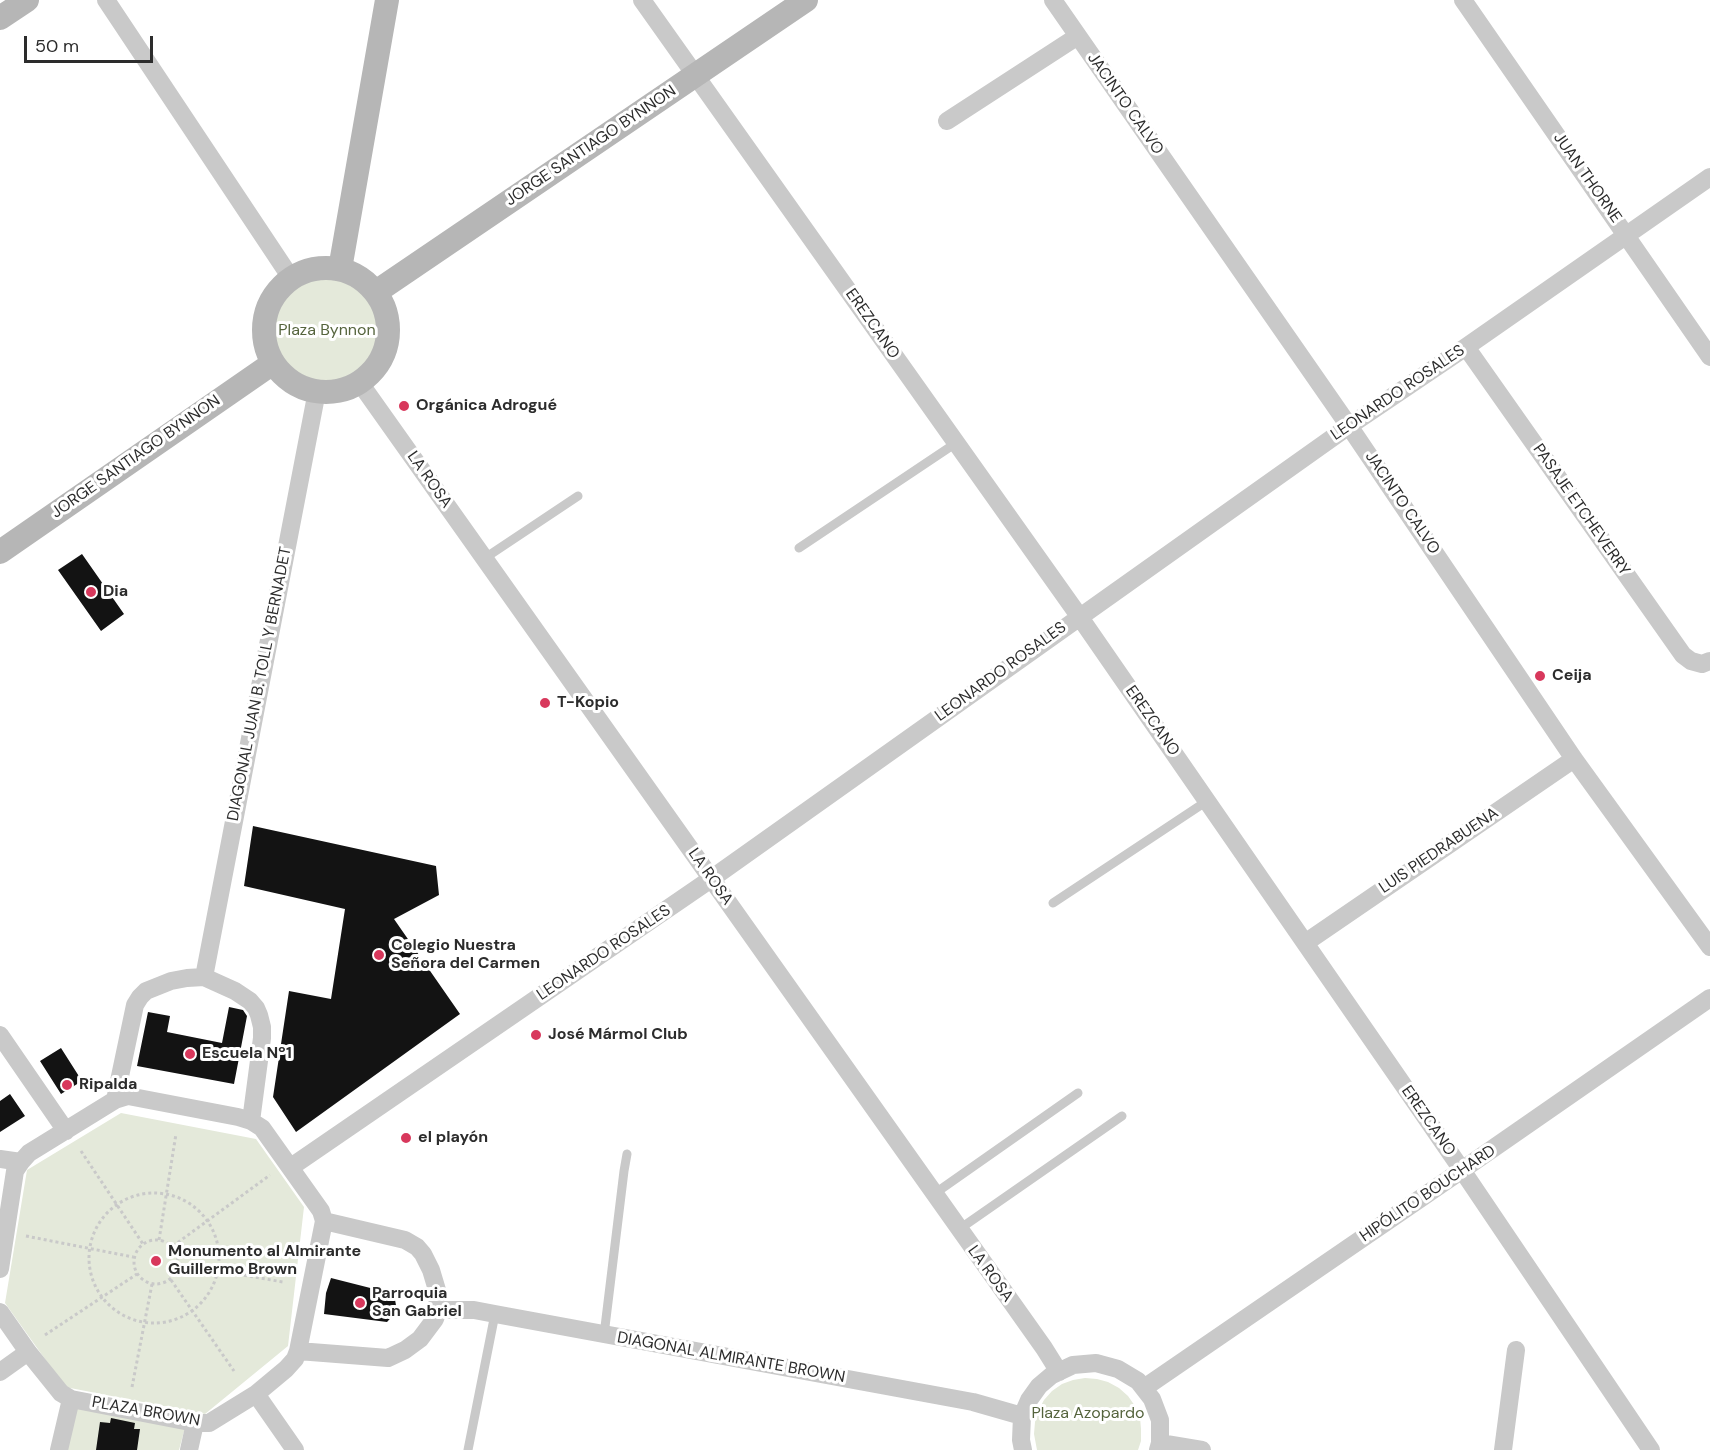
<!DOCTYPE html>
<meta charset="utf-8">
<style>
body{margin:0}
#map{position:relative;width:1710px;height:1450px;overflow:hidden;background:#fff;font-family:"DM Sans",sans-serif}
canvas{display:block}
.scale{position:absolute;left:24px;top:36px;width:129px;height:27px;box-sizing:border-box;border:3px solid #2c2c2c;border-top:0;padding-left:8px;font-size:18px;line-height:21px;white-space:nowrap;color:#2c2c2c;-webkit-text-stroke:4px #fff;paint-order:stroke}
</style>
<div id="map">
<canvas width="1710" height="1450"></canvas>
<div class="scale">50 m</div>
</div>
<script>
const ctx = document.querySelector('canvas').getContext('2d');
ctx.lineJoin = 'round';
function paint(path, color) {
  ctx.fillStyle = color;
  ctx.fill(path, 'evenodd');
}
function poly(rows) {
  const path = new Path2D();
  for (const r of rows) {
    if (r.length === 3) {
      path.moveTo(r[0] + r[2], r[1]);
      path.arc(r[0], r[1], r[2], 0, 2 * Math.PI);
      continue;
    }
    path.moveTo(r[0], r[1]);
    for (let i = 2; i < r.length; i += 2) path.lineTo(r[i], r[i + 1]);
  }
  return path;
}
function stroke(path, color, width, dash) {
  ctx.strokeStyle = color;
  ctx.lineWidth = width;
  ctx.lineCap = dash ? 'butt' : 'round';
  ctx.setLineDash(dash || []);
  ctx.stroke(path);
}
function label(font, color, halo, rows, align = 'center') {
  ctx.font = font + ' "DM Sans",sans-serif';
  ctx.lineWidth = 6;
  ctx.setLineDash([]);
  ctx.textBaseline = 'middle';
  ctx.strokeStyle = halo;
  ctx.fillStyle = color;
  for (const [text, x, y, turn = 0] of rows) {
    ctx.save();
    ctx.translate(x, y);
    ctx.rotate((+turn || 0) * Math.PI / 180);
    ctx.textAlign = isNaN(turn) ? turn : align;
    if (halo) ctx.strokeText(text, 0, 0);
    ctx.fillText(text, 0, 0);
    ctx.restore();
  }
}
const green = poly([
 [327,331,54],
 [121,1113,256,1139,304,1207,288,1346,205,1414,65,1387,5,1303,27,1170],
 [1085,1378,1097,1379,1108,1382,1119,1388,1128,1396,1135,1406,1140,1417,1141,1429,1141,1441,1138,1450,1037,1450,1034,1434,1035,1422,1038,1411,1044,1400,1052,1391,1062,1384,1073,1380],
 [77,1403,186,1424,179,1450,67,1450]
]);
const building = poly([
 [82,554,124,614,101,631,58,570],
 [253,826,436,866,439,895,394,919,460,1014,296,1132,273,1097,289,991,331,999,345,909,244,886],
 [229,1007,243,1010,247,1016,234,1084,137,1066,148,1012,170,1016,167,1032,222,1043],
 [61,1048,82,1081,61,1094,40,1061],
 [10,1094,25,1116,0,1132,0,1101],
 [331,1278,394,1294,397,1311,387,1322,324,1314,326,1293],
 [111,1418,135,1423,134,1429,140,1429,137,1450,96,1450,100,1422,110,1423]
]);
const path = poly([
 [81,1151,143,1244],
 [154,1258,65],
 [26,1236,133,1257],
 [156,1262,22],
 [159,1240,176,1134],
 [173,1246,270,1175],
 [179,1264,283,1282],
 [171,1280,234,1371],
 [45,1335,137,1274],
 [132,1387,152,1284]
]);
const lane = poly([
 [799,548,956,443],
 [485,558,578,496],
 [1053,903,1207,801],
 [934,1194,1078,1093],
 [958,1230,1122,1116],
 [604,1335,624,1171,627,1154],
 [468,1450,495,1314]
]);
const street = poly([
 [106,0,291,278],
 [642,0,1079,616,1462,1170,1651,1450],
 [1053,0,1349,426,1574,759,1710,947],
 [1463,0,1710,357],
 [947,121,1078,36],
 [1466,347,1683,655,1691,661,1702,664,1710,661],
 [360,383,1044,1348,1059,1372],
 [1305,943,1574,759],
 [204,977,317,391],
 [0,1035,66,1131],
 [115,1100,135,1005,140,997,146,991,171,981,187,978,204,977,235,991,250,1001,256,1008,259,1015,262,1027,262,1038,251,1121],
 [0,1159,21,1162],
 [291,1167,711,879,1349,426,1466,347,1710,177],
 [0,1269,15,1171,21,1162,29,1153,115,1100,128,1096,238,1117,251,1121,262,1128,321,1211,324,1221,298,1351,295,1359,286,1369,256,1394,209,1423,195,1423,71,1399,61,1393,28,1352,0,1312],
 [438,1310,474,1310,495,1314,973,1402,1022,1416],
 [298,1351,388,1358,405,1350,420,1339,435,1319,438,1310,437,1290,431,1270,423,1254,417,1247,405,1240,324,1221],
 [0,1372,28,1352],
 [1144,1388,1462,1170,1710,998],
 [256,1394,295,1450],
 [1160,1443,1202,1450],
 [59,1450,71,1399],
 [189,1450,195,1423],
 [1023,1450,1021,1440,1022,1416,1029,1400,1039,1386,1052,1375,1073,1365,1096,1363,1118,1369,1138,1381,1152,1399,1160,1420,1160,1443,1158,1450],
 [1503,1450,1516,1350]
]);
const secondary = poly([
 [0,18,27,0],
 [326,330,62],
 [340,269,387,0],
 [376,292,806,0],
 [0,552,273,363]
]);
const markers = [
 [404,406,6,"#d8385c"],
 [91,592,6,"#d8385c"],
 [1540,676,6,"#d8385c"],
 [545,703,6,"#d8385c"],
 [379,955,6,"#d8385c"],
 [536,1035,6,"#d8385c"],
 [190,1054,6,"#d8385c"],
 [67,1085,6,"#d8385c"],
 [406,1138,6,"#d8385c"],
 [156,1261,6,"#d8385c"],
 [360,1303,6,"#d8385c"]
];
const streetNames = [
 ["JACINTO CALVO",1125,104,55],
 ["JORGE SANTIAGO BYNNON",591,146,-34],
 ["JUAN THORNE",1587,178,55],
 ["EREZCANO",872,324,55],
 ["LEONARDO ROSALES",1398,393,-34],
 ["JORGE SANTIAGO BYNNON",136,457,-35],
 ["LA ROSA",429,480,55],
 ["JACINTO CALVO",1402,503,56],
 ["PASAJE ETCHEVERRY",1581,510,55],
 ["LEONARDO ROSALES",1001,672,-36],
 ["DIAGONAL JUAN B. TOLL Y BERNADET",260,684,-79],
 ["EREZCANO",1152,721,55],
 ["LUIS PIEDRABUENA",1439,851,-34],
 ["LA ROSA",710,877,55],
 ["LEONARDO ROSALES",604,953,-34],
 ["EREZCANO",1428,1121,55],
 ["HIPÓLITO BOUCHARD",1428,1194,-34],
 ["LA ROSA",990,1274,54],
 ["DIAGONAL ALMIRANTE BROWN",731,1358,10],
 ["PLAZA BROWN",146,1412,10]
];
const parkNames = [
 ["Plaza Bynnon",327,331],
 ["Plaza Azopardo",1088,1414]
];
const poiNames = [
 ["Orgánica Adrogué",416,406],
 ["Dia",103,592],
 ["Ceija",1552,676],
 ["T-Kopio",557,703],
 ["Colegio Nuestra",391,946],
 ["Señora del Carmen",391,964],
 ["José Mármol Club",548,1035],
 ["Escuela Nº1",202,1054],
 ["Ripalda",79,1085],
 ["el playón",418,1138],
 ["Monumento al Almirante",168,1252],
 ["Guillermo Brown",168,1270],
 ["Parroquia",372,1294],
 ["San Gabriel",372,1312]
];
paint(green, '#e4e9da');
paint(building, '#131313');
stroke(path, '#c9c9c9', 3, [3, 3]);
stroke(lane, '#c9c9c9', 9);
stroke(street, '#c9c9c9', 18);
stroke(secondary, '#b6b6b6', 24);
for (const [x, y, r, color] of markers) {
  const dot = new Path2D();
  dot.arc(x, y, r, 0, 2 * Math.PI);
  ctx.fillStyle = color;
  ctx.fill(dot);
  stroke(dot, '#fff', 2);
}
label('16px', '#2c2c2c', '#fff', streetNames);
label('16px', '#55643d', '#fff', parkNames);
label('bold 16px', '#2c2c2c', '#fff', poiNames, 'left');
</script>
